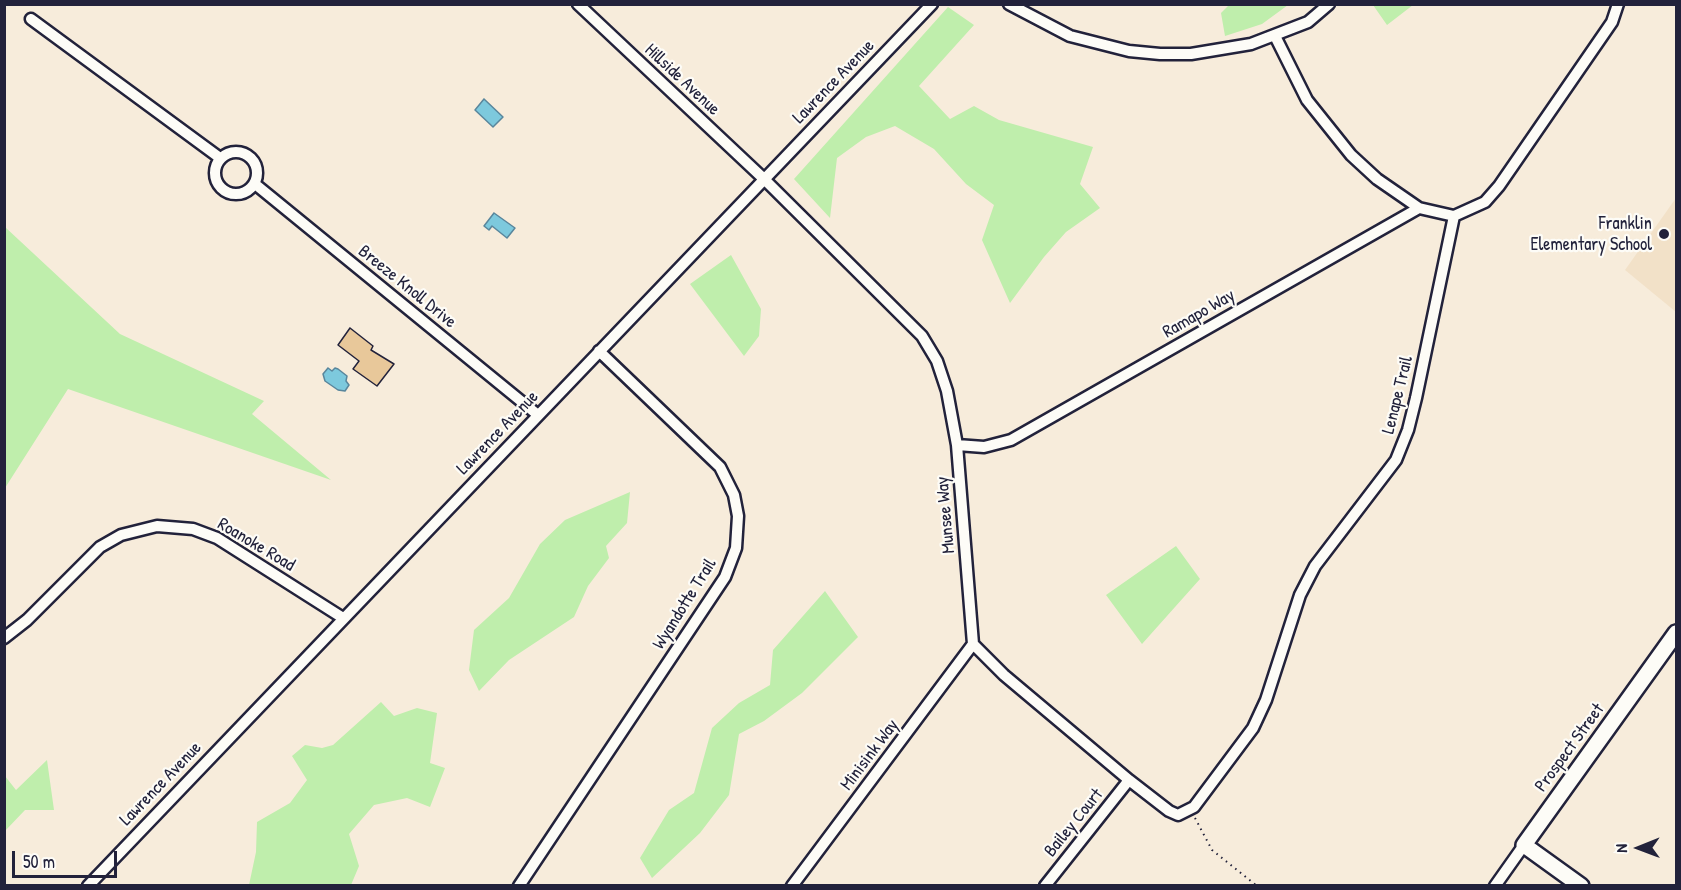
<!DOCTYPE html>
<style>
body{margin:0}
#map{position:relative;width:1681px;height:890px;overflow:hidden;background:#f7ecdb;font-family:"Patrick Hand",sans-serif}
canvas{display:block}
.frame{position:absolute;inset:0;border:6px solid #22223b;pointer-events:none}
.north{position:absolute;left:1609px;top:818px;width:60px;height:60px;-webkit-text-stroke:4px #fdfcf7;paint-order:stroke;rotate:269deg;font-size:16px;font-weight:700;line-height:24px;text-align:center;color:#22223b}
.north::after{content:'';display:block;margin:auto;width:21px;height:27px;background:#22223b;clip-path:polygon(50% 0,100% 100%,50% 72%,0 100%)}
.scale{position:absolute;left:12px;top:851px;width:105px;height:27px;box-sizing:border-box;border:3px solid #22223b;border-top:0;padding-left:8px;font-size:18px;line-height:21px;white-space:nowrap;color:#22223b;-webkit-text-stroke:4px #fdfcf7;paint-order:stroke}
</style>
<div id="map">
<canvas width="1681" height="890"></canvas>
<div class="frame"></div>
<div class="north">N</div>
<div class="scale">50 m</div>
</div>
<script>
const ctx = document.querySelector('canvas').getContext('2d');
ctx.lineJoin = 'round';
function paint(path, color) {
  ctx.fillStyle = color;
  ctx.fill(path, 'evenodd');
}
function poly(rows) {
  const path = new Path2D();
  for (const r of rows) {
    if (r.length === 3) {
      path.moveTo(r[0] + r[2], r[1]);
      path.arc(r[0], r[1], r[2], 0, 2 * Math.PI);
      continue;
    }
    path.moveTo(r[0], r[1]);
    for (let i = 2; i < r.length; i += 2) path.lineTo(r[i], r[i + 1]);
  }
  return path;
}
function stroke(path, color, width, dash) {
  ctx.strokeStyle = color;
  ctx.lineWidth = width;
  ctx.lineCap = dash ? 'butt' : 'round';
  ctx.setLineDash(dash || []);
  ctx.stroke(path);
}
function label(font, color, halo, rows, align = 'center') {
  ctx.font = font + ' "Patrick Hand",sans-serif';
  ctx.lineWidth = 4.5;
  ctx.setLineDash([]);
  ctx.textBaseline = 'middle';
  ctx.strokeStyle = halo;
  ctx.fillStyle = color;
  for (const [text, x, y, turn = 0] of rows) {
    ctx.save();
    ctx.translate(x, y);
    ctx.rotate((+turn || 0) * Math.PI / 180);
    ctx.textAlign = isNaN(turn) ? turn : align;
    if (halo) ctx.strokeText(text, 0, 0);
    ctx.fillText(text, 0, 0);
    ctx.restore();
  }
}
const built = poly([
 [1676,198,1676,312,1625,270]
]);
const green = poly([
 [1229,5,1229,4,1288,5,1262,24,1225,36,1221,13],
 [1373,5,1413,5,1387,25],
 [948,7,974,25,919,86,950,119,974,106,999,120,1093,147,1080,184,1100,208,1066,232,1044,257,1010,303,982,240,994,205,966,184,934,149,895,126,866,137,837,158,830,218,794,179],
 [5,227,120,334,264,401,252,414,331,480,68,389,5,488],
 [731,255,761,309,759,336,744,356,690,284],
 [630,492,627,523,606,546,609,558,588,586,574,617,509,660,479,691,469,670,474,630,509,598,540,544,565,520],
 [1176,546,1200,579,1142,644,1106,595],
 [825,591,858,637,802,693,764,721,739,734,729,795,700,833,652,878,640,858,669,810,694,793,712,728,739,703,770,685,773,650],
 [381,702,394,716,417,708,437,713,430,763,445,768,430,807,407,798,374,805,349,834,359,866,351,885,249,885,256,852,257,822,290,803,307,780,292,756,305,745,322,748,333,745],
 [47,760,54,810,25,810,5,831,5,776,16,790]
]);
const water = poly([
 [484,99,503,117,493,127,475,110,484,99],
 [494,213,515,228,507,238,492,226,489,230,484,226,494,213],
 [328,368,332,371,335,368,338,369,347,376,346,381,349,385,345,391,338,390,325,381,323,374,328,368]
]);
const building = poly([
 [350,328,373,346,371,350,394,364,377,386,353,369,359,361,338,345,350,328]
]);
const path = poly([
 [1195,818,1212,850,1257,886]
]);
const street = poly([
 [578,4,764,179,922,336,937,361,947,391,957,445,973,644,1004,675,1129,780,1169,811,1178,815,1194,807,1253,728,1266,700,1300,595,1315,566,1396,460,1408,430,1416,398,1454,216,1485,202,1499,186,1612,22,1618,4],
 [1009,4,1070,36,1129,51,1160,54,1191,54,1251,44,1308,22,1329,4],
 [31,19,220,158],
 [1275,36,1307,100,1351,155,1377,179,1419,208,1454,216],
 [236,173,21],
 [255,184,538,415],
 [957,445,984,447,1011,440,1419,208],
 [4,638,27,620,100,547,121,535,157,526,193,529,217,538,343,618],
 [88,886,932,4],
 [519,886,725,577,736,548,738,516,734,495,720,467,599,351],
 [792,886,973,644],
 [1045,886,1129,780],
 [1495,886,1524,845]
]);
const secondary = poly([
 [1581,886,1524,845,1676,633]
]);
const markers = [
 [1664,234,6,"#22223b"]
];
const streetNames = [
 ["Hillside Avenue",682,80,43],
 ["Lawrence Avenue",834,82,-46],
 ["Breeze Knoll Drive",407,287,39],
 ["Ramapo Way",1199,314,-30],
 ["Lenape Trail",1398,395,-76],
 ["Lawrence Avenue",498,433,-46],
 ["Munsee Way",946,515,-95],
 ["Roanoke Road",256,545,31],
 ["Wyandotte Trail",685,604,-58],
 ["Prospect Street",1570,748,-54],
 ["Minisink Way",870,755,-53],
 ["Lawrence Avenue",161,784,-46],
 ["Bailey Court",1074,823,-51]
];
const poiNames = [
 ["Franklin",1652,224],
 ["Elementary School",1652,245]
];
paint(built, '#f2e1c8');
paint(green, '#bfeeac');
paint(water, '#7dc9dd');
stroke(water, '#59869c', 1.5);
paint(building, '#e8c89a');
stroke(building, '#22223b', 1.5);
stroke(street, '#22223b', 15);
stroke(secondary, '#22223b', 20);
stroke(path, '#22223b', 2, [1.5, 4.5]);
stroke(street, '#fdfcf7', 10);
stroke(secondary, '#fdfcf7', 15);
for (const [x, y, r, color] of markers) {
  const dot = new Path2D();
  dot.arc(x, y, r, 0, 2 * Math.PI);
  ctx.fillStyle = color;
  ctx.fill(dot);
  stroke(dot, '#fdfcf7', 2);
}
label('18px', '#22223b', '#fdfcf7', streetNames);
label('18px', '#22223b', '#fdfcf7', poiNames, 'right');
</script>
